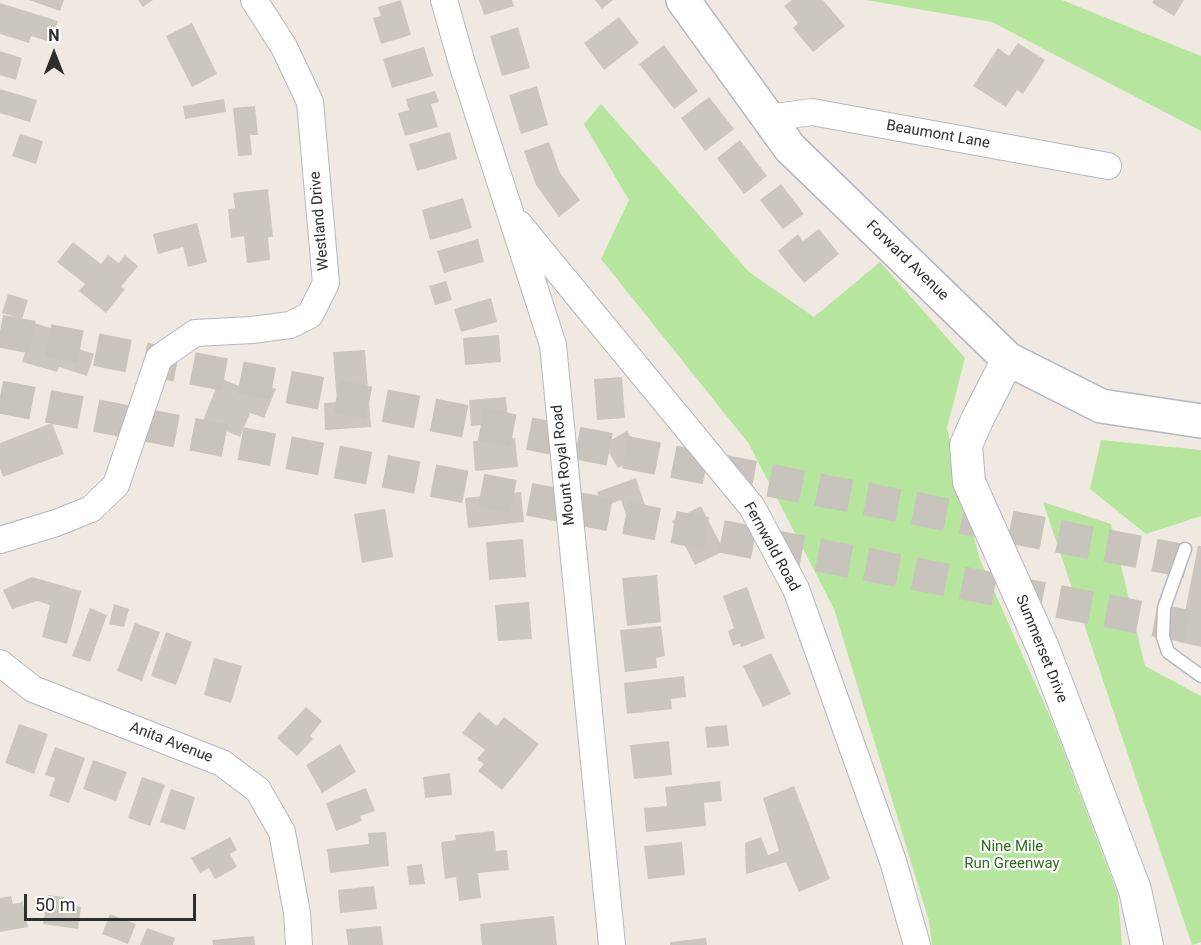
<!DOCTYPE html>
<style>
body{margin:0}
#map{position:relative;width:1201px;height:945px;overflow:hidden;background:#efe9e1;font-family:Roboto,sans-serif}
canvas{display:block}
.north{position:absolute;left:24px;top:24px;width:60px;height:60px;-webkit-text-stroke:4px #fff;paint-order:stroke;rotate:0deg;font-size:16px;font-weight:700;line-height:24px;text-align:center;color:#2e2e2e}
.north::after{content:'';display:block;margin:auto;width:21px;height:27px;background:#2e2e2e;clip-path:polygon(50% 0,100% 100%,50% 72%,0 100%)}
.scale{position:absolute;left:24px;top:894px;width:172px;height:27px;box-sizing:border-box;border:3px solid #2e2e2e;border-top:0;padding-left:8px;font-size:18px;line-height:21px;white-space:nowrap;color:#2e2e2e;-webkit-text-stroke:4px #fff;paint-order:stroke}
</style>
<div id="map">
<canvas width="1201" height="945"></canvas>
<div class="north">N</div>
<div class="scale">50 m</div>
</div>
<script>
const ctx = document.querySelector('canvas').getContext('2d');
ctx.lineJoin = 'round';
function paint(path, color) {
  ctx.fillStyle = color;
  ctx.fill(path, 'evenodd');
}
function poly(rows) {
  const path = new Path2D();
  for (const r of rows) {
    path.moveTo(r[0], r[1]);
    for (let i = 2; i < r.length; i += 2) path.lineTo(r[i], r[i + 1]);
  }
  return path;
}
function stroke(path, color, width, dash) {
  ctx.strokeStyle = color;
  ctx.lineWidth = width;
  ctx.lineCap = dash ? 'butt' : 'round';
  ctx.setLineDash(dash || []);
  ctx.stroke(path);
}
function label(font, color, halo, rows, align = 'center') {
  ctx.font = font + ' Roboto,sans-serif';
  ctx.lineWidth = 4.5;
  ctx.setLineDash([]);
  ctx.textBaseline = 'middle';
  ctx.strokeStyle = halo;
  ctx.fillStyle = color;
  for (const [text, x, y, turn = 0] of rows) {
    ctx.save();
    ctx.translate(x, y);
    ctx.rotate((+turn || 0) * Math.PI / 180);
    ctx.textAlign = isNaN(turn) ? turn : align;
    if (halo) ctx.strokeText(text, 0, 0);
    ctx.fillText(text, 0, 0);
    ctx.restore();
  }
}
const green = poly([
 [866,0,1062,0,1201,56,1201,131,992,22],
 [601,104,749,272,814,317,880,262,965,358,947,428,979,557,1055,728,1118,895,1122,945,932,945,929,921,834,609,749,444,601,259,629,200,584,124],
 [1101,440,1201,450,1201,516,1146,534,1090,489],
 [1043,502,1111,524,1145,666,1201,696,1201,942,1192,945]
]);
const building = poly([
 [29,0,64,0,60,11],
 [138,0,153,0,143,7],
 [401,0,411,35,381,44,373,18,381,16,378,7],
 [479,0,512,0,514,6,484,15],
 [595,0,613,0,602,9],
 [792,0,823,0,845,26,813,52,793,28,798,23,784,6],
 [1154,0,1184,0,1174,16,1152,3],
 [0,3,58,21,51,42,31,36,29,43,0,34],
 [619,17,639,43,604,70,584,43],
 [192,23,217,74,192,87,166,36],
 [518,27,530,68,502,76,490,36],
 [1018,43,1045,60,1023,94,1017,90,1006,107,973,86,998,48,1009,56],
 [664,45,698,91,674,109,639,64],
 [424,47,433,76,392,88,383,59],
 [0,51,22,58,16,80,0,75],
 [537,86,548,125,521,134,509,95],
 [0,89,37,100,30,122,0,113],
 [435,91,439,102,431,104,438,127,405,136,398,113,409,110,406,99],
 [709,97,734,129,705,151,681,118],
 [224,99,226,112,185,119,183,106],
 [255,106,258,135,250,135,252,155,238,156,233,108],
 [450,132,457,159,417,171,409,144],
 [20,134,43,141,36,164,12,156],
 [740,140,767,176,744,194,717,158],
 [549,142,560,173,580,200,559,217,536,185,524,151],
 [781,184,804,214,783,229,760,200],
 [268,189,273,237,268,237,270,260,247,263,244,236,231,238,228,209,235,208,233,193],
 [463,198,472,228,430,240,422,210],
 [197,223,207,262,188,267,183,247,158,254,153,234],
 [819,229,839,254,804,283,778,251,798,234,803,241],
 [478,239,484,262,444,273,437,251],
 [73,242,101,264,108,255,119,263,125,255,138,266,121,287,125,289,106,313,79,291,85,284,57,262],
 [446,281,452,300,435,305,429,286],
 [8,294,28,300,22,319,2,313],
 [491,298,497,322,461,332,454,309],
 [34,323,74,335,70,346,94,354,87,376,59,367,57,372,22,362],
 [499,335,501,362,465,365,463,338],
 [365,350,371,427,325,430,324,403,337,402,333,352],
 [244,376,276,389,264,418,250,413,240,437,226,431,221,442,198,433,220,378,239,386],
 [622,377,625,418,597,420,594,379],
 [506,397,508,423,471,426,469,400],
 [52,423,64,454,3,477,0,468,0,443],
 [627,431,641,455,618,468,604,444],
 [515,438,518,467,475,471,473,441],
 [636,478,646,508,626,515,621,500,602,507,597,492],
 [521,492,524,522,468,528,465,498],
 [701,506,724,551,695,565,672,521],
 [385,509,393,557,362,563,354,514],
 [523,539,526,577,489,580,486,542],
 [1198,546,1201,546,1201,647,1179,642],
 [657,575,661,622,627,626,622,578],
 [32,577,81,591,67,644,42,637,50,605,37,601,12,609,3,590],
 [747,587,765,638,741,647,740,643,733,646,728,631,734,628,723,596],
 [529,602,532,639,498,641,495,605],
 [114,604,129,609,124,627,109,624],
 [90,608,107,615,90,662,72,656],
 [135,623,160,632,142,681,117,671],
 [661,626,665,656,656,658,657,668,625,672,620,630],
 [166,632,192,642,176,685,151,676],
 [771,653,791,694,763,707,743,666],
 [214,658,242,666,231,703,204,695],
 [684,676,686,697,671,699,672,709,627,714,624,683],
 [306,707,322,721,310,736,313,739,297,756,277,738],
 [479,712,497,726,504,717,539,744,502,790,478,771,484,764,477,759,485,750,462,733],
 [19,724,48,734,34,774,5,763],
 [727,725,729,746,707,748,705,727],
 [669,741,672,775,634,779,630,745],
 [340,744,356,772,322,793,306,765],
 [55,747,85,758,69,803,49,796,55,778,45,775],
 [93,760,127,772,116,801,83,789],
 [450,773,452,795,425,798,423,777],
 [142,777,165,785,150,826,128,818],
 [720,781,722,801,704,803,706,826,646,832,644,808,667,806,665,787],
 [794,786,830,879,799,892,786,862,746,874,745,843,761,837,768,855,779,851,763,798],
 [366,788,375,811,360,816,362,821,336,831,326,803],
 [171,789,195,797,185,830,160,822],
 [494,831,496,851,507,850,509,870,478,873,481,898,459,901,456,877,445,879,441,842,456,840,455,835],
 [386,832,389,866,330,873,327,849,369,844,368,833],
 [230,837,237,850,230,854,237,867,215,879,209,868,200,873,191,858],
 [682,842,685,875,648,879,644,846],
 [422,864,425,884,409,885,407,866],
 [374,886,377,909,340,913,338,890],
 [48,895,64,897,63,904,81,907,78,929,43,924],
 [11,896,13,904,23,902,28,927,0,932,0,898],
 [110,914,136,924,128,944,102,934],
 [554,916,557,945,482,945,480,924],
 [381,926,383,945,348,945,346,929],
 [147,928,175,938,173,945,140,945],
 [254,936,255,945,213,945,212,940],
 [706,938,707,945,670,945,670,942]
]);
const motorwayTunnel = poly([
 [0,331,1201,564],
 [0,397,1201,629]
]);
const service = poly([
 [1185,549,1164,608,1163,637,1168,652,1201,676]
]);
const minor = poly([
 [444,0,463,67,553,345,612,945],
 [768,118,812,112,1108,166],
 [519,224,752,507,796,589,893,861,917,945],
 [0,540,56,523,91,509,116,485,159,358,195,333,252,330,290,325,310,315,326,283,310,102,284,47,254,0],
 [0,663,33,689,222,763,258,790,282,832,297,913,299,945]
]);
const tertiary = poly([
 [1008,359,977,420,966,445,969,482,1043,648,1079,742,1135,890,1147,945]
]);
const secondary = poly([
 [683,0,790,148,1008,359,1101,406,1201,421]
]);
const streetNames = [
 ["Beaumont Lane",938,135,10],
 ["Westland Drive",320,221,-95],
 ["Forward Avenue",907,261,44],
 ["Mount Royal Road",564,465,-96],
 ["Fernwald Road",771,547,61],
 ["Summerset Drive",1041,649,68],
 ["Anita Avenue",171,743,21]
];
const parkNames = [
 ["Nine Mile",1012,847],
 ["Run Greenway",1012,864]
];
paint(green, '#b6e59e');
paint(building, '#cbc7bf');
stroke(motorwayTunnel, '#c8c4bd', 33, [33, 16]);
stroke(service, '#b4b7c1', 15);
stroke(minor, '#b4b7c1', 28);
stroke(tertiary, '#b4b7c1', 34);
stroke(secondary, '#b4b7c1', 36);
stroke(service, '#fff', 12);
stroke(minor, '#fff', 26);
stroke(tertiary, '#fff', 32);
stroke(secondary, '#fff', 33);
label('15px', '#2e2e2e', '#fff', streetNames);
label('15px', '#2c6e1b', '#fff', parkNames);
</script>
